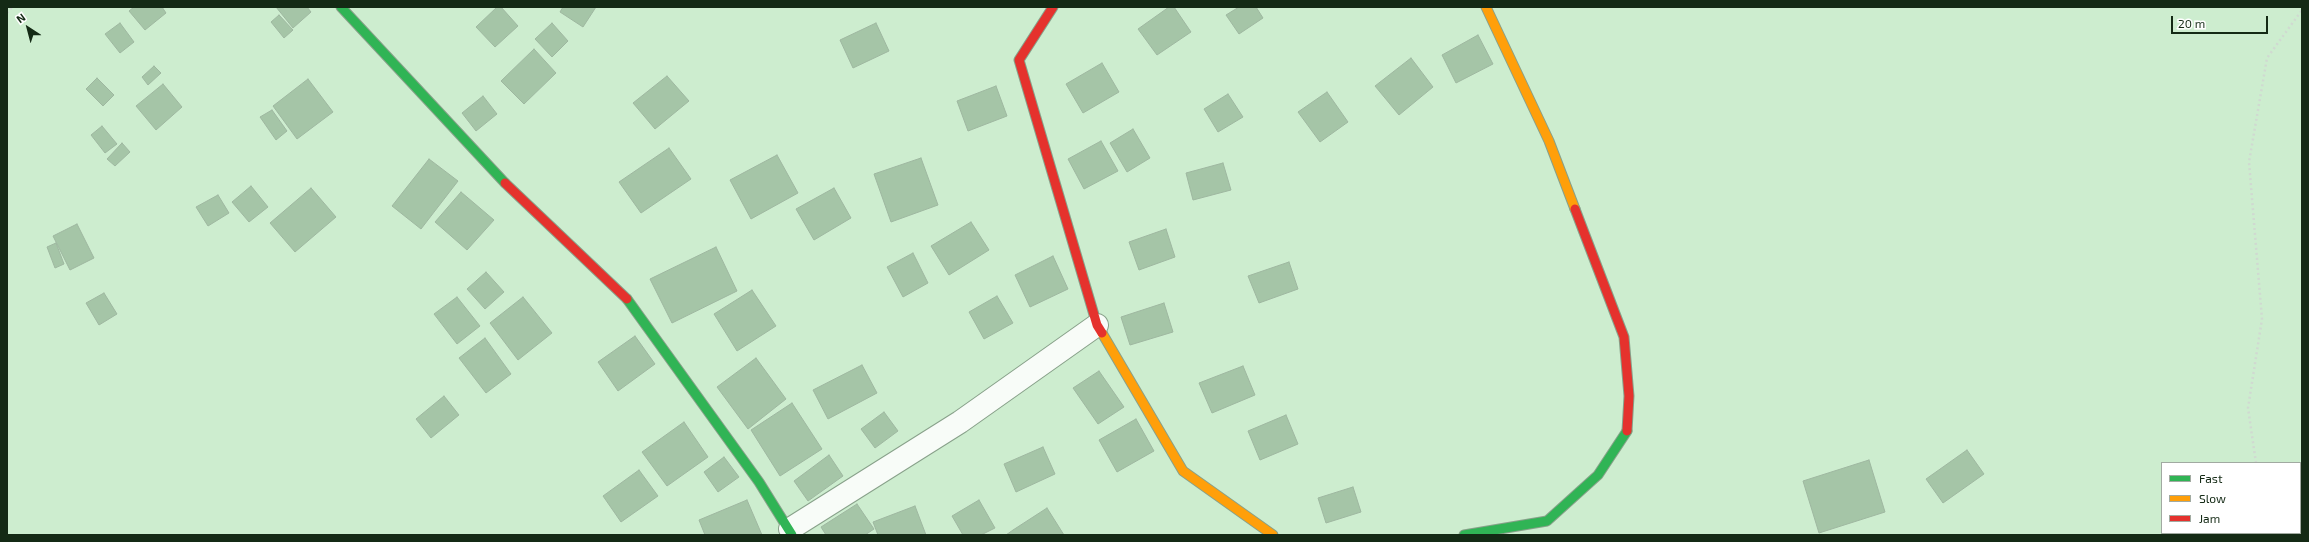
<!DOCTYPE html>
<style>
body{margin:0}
#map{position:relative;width:2309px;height:542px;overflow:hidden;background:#cdedcf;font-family:"Exo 2",sans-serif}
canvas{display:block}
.frame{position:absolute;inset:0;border:8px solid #142a15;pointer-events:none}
.legend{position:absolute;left:2161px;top:462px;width:140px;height:72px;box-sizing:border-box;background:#fff;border:1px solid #a1aaa1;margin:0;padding:5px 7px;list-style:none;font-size:12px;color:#142a15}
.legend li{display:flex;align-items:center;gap:8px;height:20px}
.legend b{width:20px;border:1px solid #a1aaa1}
.north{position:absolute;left:8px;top:8px;width:40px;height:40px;-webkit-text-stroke:3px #fff;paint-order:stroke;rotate:324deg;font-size:11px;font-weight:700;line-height:16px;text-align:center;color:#142a15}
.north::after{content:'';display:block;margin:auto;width:14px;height:18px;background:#142a15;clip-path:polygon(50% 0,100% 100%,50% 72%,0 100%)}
.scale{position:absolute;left:2171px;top:16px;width:97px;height:18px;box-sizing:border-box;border:2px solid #142a15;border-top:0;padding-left:5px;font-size:12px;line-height:14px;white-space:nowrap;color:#142a15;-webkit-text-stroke:3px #fff;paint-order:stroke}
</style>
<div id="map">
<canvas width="2309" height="542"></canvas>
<div class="frame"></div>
<ul class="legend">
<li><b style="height:5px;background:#30b455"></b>Fast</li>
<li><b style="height:5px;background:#ff9f0a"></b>Slow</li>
<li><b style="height:5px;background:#e5322d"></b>Jam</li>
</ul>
<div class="north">N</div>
<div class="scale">20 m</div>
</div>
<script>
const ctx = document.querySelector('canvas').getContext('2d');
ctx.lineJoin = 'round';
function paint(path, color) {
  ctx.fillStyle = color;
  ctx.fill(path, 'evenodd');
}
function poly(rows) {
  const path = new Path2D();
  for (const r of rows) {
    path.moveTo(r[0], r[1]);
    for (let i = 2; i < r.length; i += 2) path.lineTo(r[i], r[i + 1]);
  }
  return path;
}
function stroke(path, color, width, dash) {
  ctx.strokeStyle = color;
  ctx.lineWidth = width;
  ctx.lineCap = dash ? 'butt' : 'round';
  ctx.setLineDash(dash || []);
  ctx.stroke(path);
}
const building = poly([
 [134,7,162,7,166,13,145,30,129,11,134,7],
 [276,7,307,7,311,12,293,28,276,7],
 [497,7,501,7,518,26,495,47,476,27,497,7],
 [563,7,596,7,583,27,560,12,563,7],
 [1169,7,1174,7,1191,32,1157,55,1138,29,1169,7],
 [1239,7,1256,7,1263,18,1239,34,1226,15,1239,7],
 [279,15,293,30,284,38,271,22,279,15],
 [120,23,134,42,120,53,105,34,120,23],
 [552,23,568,41,552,57,535,39,552,23],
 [876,23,889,51,853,68,840,40,876,23],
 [1478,35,1493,64,1456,83,1442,55,1478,35],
 [534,49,556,73,524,104,501,81,534,49],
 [1411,58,1433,87,1399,115,1375,86,1411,58],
 [1102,63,1119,92,1083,113,1066,84,1102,63],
 [154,66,161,73,148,85,142,77,154,66],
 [667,76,689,101,655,129,633,103,667,76],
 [97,78,114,95,103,106,86,89,97,78],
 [308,79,333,112,297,139,273,106,308,79],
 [163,84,182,107,156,130,136,106,163,84],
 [996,86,1007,116,968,131,957,101,996,86],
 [1327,92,1348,122,1320,142,1298,112,1327,92],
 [1228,94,1243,117,1218,132,1204,109,1228,94],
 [483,96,497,114,476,131,462,113,483,96],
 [272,110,287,131,276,140,260,117,272,110],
 [102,126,117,144,105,153,91,135,102,126],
 [1133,129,1150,158,1127,172,1110,143,1133,129],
 [1101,141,1118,171,1084,189,1068,159,1101,141],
 [122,143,130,152,115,166,107,159,122,143],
 [669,148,691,179,641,213,619,182,669,148],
 [777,155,798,193,751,219,730,180,777,155],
 [921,158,938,205,891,222,874,174,921,158],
 [429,159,458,181,421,229,392,206,429,159],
 [1223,163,1231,190,1193,200,1186,173,1223,163],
 [251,186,268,207,249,222,232,202,251,186],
 [311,188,336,217,295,252,270,223,311,188],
 [834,188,851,218,814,240,796,209,834,188],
 [461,192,494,220,467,250,435,222,461,192],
 [218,195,229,213,208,226,196,207,218,195],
 [971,222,989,250,949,275,931,246,971,222],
 [77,224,94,258,70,270,53,236,77,224],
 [1166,229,1175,257,1139,270,1129,242,1166,229],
 [56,243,64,264,55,268,47,247,56,243],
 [716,247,737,291,672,323,650,279,716,247],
 [913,253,928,283,903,297,887,267,913,253],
 [1053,256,1068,289,1030,307,1015,275,1053,256],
 [1289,262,1298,289,1259,303,1248,276,1289,262],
 [486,272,504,292,485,309,467,289,486,272],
 [752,290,776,326,737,351,714,314,752,290],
 [104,293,117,314,99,325,86,303,104,293],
 [997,296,1013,323,984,339,969,312,997,296],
 [457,297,480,326,457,344,434,314,457,297],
 [523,297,552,333,518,360,490,323,523,297],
 [1164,303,1173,332,1130,345,1121,317,1164,303],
 [635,336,655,364,618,391,598,362,635,336],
 [485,338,511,374,486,393,459,358,485,338],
 [756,358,786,399,748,429,717,387,756,358],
 [862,365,877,393,828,419,813,390,862,365],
 [1243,366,1255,395,1212,413,1199,383,1243,366],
 [1099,371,1124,407,1098,424,1073,388,1099,371],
 [444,396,459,415,431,438,416,419,444,396],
 [792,403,822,449,780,476,751,430,792,403],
 [884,412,898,431,875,448,861,429,884,412],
 [1286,415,1298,444,1260,460,1248,431,1286,415],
 [1136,419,1154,451,1117,472,1099,440,1136,419],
 [684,422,708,457,667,486,642,452,684,422],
 [1043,447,1055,474,1016,492,1004,464,1043,447],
 [1967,450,1984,474,1943,503,1926,479,1967,450],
 [829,455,843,476,808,501,794,481,829,455],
 [724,457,739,477,718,492,704,472,724,457],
 [1869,460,1885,512,1819,533,1803,481,1869,460],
 [639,470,658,496,621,522,603,496,639,470],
 [1353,487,1361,512,1326,523,1318,498,1353,487],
 [747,500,762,535,705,535,699,520,747,500],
 [979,500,995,528,981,535,963,535,952,516,979,500],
 [857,504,874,529,865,535,826,535,821,527,857,504],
 [915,506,926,535,878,535,873,522,915,506],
 [1047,508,1064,535,1006,535,1013,530,1047,508]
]);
const path = poly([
 [7,13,12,7],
 [2256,463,2248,408,2262,319,2249,162,2267,58,2302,10],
 [2280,533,2280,535]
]);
const street = poly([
 [790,529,960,422,1097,325]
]);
const fast = poly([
 [341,7,505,183],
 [627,299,759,482,792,535],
 [1464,535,1547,521,1598,475,1627,431]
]);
const slow = poly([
 [1486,7,1549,141,1575,209],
 [1102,333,1183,471,1273,535]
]);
const jam = poly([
 [1053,7,1019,60,1097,325,1102,333],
 [505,183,627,299],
 [1575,209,1624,337,1629,396,1627,431]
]);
paint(building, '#a5c5a7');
stroke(building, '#9eb7a0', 1);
stroke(street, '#88a18a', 24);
stroke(fast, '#88a18a', 11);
stroke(slow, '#88a18a', 11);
stroke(jam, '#88a18a', 11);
stroke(path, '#d0d9d1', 2.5, [2, 3]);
stroke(street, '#f8fcf8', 22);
stroke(fast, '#30b455', 9);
stroke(slow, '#ff9f0a', 9);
stroke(jam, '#e5322d', 9);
</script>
